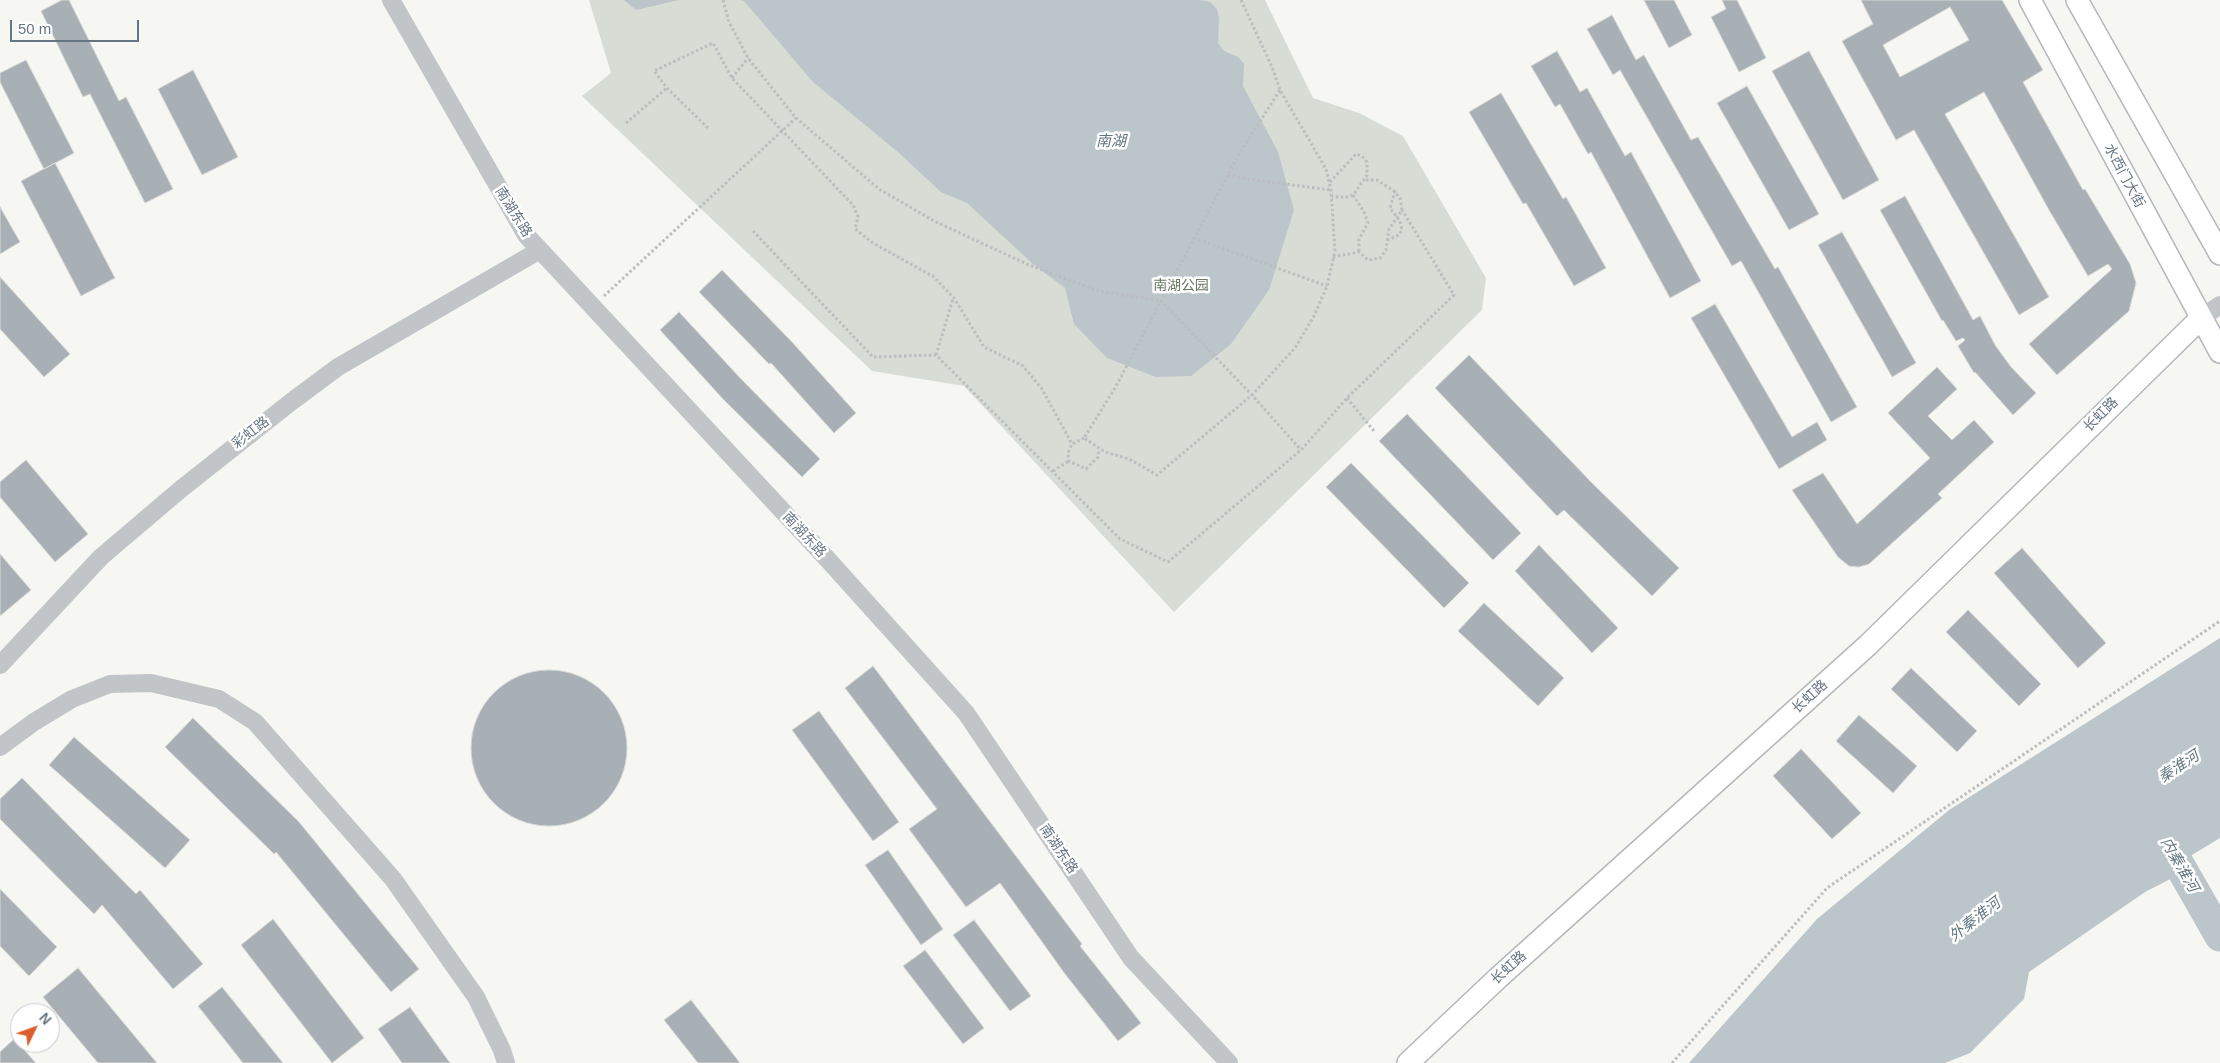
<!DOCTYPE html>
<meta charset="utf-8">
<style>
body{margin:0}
#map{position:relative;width:2220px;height:1063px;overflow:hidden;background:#f6f6f3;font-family:Arial,sans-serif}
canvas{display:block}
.north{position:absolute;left:10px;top:1003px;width:50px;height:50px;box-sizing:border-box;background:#fff;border:1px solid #c2c8cd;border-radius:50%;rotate:48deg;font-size:14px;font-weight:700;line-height:20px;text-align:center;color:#667583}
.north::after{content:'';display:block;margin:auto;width:18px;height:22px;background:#dc5d2d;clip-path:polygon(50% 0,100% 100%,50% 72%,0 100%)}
.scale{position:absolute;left:10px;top:20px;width:129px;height:22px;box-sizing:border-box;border:2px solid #667583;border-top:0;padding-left:6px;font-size:15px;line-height:18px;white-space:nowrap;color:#667583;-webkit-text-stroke:4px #fff;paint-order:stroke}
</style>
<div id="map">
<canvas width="2220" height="1063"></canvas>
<div class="north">N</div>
<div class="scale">50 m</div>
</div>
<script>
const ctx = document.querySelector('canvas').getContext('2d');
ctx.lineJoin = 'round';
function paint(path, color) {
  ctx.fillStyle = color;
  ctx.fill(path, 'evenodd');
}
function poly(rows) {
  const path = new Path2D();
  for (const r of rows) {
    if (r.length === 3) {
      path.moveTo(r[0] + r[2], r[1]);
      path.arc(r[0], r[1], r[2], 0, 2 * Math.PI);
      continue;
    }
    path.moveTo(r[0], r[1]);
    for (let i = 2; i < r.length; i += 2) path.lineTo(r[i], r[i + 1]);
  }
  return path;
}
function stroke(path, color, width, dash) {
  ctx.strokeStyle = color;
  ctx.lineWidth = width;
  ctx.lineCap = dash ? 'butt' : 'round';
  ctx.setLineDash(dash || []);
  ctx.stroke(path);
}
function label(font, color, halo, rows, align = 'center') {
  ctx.font = font + ' Arial,"Noto Sans SC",sans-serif';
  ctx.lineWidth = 5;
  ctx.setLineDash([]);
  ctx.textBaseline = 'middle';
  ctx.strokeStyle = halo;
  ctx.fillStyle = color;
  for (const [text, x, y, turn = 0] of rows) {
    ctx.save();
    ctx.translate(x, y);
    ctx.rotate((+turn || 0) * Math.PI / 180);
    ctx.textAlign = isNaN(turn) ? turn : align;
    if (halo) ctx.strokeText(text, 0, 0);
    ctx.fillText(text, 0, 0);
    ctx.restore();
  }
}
const green = poly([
 [589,0,1265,0,1313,98,1359,113,1403,136,1486,278,1482,310,1174,612,964,386,872,371,582,96,611,73]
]);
const water = poly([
 [624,0,679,0,636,10],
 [741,0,1200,0,1210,2,1217,9,1219,18,1218,43,1224,51,1238,57,1244,64,1243,86,1278,152,1294,210,1269,290,1231,344,1191,376,1156,377,1107,358,1074,324,1065,288,1033,264,967,203,941,192,898,152,813,82,744,1],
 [2220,638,2220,838,2177,864,2184,872,2145,892,2029,972,2024,999,1970,1053,1945,1063,1689,1063,1817,919,1949,810]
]);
const river = poly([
 [2157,826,2220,936]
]);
const building = poly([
 [62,0,69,0,119,101,126,97,173,189,145,203,90,94,83,97,41,11,62,0],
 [1644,0,1674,0,1692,35,1669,48,1644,0],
 [1722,0,1737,0,1766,58,1739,72,1711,17,1726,9,1722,0],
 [1861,0,2002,0,2043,70,2023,82,2083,190,2085,189,2130,264,2136,283,2129,311,2057,375,2029,344,2112,269,2108,264,2088,276,2049,210,1984,92,1945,114,2049,297,2019,315,1914,130,1896,140,1842,41,1873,24,1861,0],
 [1950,7,1969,40,1900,77,1883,45,1950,7],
 [1612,15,1636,60,1644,55,1691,140,1698,137,1775,269,1778,267,1857,407,1831,422,1741,261,1732,266,1620,70,1613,75,1587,29,1612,15],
 [1557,51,1580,92,1587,88,1625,156,1631,152,1701,281,1670,298,1591,152,1588,154,1560,104,1555,107,1531,66,1557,51],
 [1809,51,1879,180,1843,200,1772,71,1809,51],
 [26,60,74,153,44,169,0,82,0,73,26,60],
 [193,70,238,157,202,175,158,89,193,70],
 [1747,86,1819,214,1789,230,1717,103,1747,86],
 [1501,93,1563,199,1566,197,1606,268,1574,286,1526,203,1523,204,1469,112,1501,93],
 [55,163,115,278,81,296,21,181,55,163],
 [1905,196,1973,320,1980,316,1995,345,2011,367,2036,393,2013,415,1975,372,1974,373,1958,346,1965,340,1963,338,1956,341,1943,320,1942,321,1880,210,1905,196],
 [0,207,20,242,0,254,0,207],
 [1842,232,1916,363,1892,377,1818,245,1842,232],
 [722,270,792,342,856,413,834,433,771,363,769,364,699,292,722,270],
 [0,277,70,354,44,377,0,329,0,277],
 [1715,304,1792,437,1817,422,1827,440,1779,469,1691,318,1715,304],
 [679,312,742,380,820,459,802,477,723,399,660,330,679,312],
 [1469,355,1592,483,1679,568,1652,596,1564,510,1557,516,1435,388,1469,355],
 [1937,367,1957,389,1928,416,1952,440,1974,420,1994,442,1938,494,1942,498,1869,564,1859,567,1849,566,1838,557,1792,490,1823,473,1857,524,1930,458,1888,413,1937,367],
 [1407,414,1521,533,1493,560,1379,441,1407,414],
 [26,460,88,534,55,562,0,497,0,482,26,460],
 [1351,463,1469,583,1444,608,1326,487,1351,463],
 [1539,545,1618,628,1592,653,1515,571,1539,545],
 [2022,548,2106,643,2078,668,1994,573,2022,548],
 [0,554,31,590,0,616,0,554],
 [1484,603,1564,678,1538,706,1458,631,1484,603],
 [1968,610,2041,684,2019,706,1946,632,1968,610],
 [873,666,1082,944,1080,946,1141,1023,1118,1041,1065,974,1000,883,966,907,909,829,937,809,845,688,873,666],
 [1911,668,1977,731,1957,752,1891,689,1911,668],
 [549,748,78],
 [819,711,899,822,873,841,792,730,819,711],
 [1859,715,1917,766,1893,793,1836,741,1859,715],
 [193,718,299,822,419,969,391,992,276,852,274,854,165,747,193,718],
 [74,737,190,840,165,868,49,765,74,737],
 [1801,749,1861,813,1832,839,1773,776,1801,749],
 [22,778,136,894,140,890,203,964,173,989,102,905,94,914,0,819,0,799,22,778],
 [888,850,943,929,921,945,865,865,888,850],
 [0,889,57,947,29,976,0,946,0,889],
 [273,919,364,1038,332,1063,241,945,273,919],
 [974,920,1031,996,1010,1011,953,935,974,920],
 [925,950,984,1028,963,1044,903,966,925,950],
 [78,968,157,1063,98,1063,43,997,78,968],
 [222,987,283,1063,243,1063,198,1006,222,987],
 [691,1000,740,1063,698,1063,664,1020,691,1000],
 [410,1007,450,1063,402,1063,378,1029,410,1007],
 [14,1039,36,1063,0,1063,0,1052,14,1039]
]);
const path = poly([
 [723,0,729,22,748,58,796,118,879,189,934,221,1029,265,1098,291,1149,299,1161,301,1238,156,1280,90],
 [1241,0,1272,67,1280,90,1326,169,1331,190,1335,251,1327,286,1314,316,1295,348,1252,395,1157,475,1129,459,1105,452,1084,438,1115,388,1161,301,1252,395,1301,450],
 [732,78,748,58],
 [626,123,667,88],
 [708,128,667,88,654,71,713,43,732,78,853,205,858,217,855,229,873,243,934,277,954,298,984,347,1023,366,1042,389,1072,444],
 [1228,175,1247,179,1331,190],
 [1330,182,1356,154,1362,156,1367,162,1367,175,1354,194,1349,197,1332,197],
 [1353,195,1364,212,1368,223,1359,239,1359,252],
 [753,231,873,357,936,355,1120,539,1168,562,1301,450,1347,398,1454,295,1402,210],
 [1194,238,1327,286],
 [1387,240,1399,235,1402,230,1400,221,1390,208,1395,191],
 [1333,257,1359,252,1368,260,1380,258,1386,250,1389,229,1402,210,1400,198,1394,191,1377,180,1364,180],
 [604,296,796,118],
 [936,355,953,299],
 [1347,398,1374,431],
 [1084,438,1072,444,1068,453,1069,461,1086,469,1098,457,1099,449],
 [1053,471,1069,461],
 [1672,1063,1827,888,2220,621]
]);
const minor = poly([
 [391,0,526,235,830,562,966,713,1131,958,1229,1063],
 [2201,318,2220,305],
 [0,665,101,557,181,489,291,402,338,367,540,250],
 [0,747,34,722,72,699,110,684,151,683,219,699,255,722,393,879,476,997,502,1050,506,1063]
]);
const major = poly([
 [2030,0,2220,352],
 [2077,0,2220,254],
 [1408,1063,1498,978,1868,645,2201,318]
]);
const streetNames = [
 ["水西门大街",2124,176,62],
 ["南湖东路",513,212,58],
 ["长虹路",2101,415,-45],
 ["彩虹路",251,433,-38],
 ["南湖东路",804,535,47],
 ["长虹路",1810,697,-42],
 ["南湖东路",1058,849,56],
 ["长虹路",1509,968,-42]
];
const parkNames = [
 ["南湖公园",1181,286]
];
const waterNames = [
 ["南湖",1111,142],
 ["秦淮河",2179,767,-33],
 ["内秦淮河",2179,865,60],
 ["外秦淮河",1975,920,-38]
];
paint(green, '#d7ddd4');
paint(water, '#bbc5ca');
stroke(river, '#bbc5ca', 31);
paint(building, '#a8b0b5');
stroke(building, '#d7d7d5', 1);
stroke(major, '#b4b8bc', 24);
stroke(path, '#bbbdbf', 3, [2.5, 2.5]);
stroke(minor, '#c1c5c8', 18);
stroke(major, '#fff', 21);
label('14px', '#667583', '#fff', streetNames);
label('14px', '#687a65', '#fff', parkNames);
label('italic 15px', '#62767f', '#fff', waterNames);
</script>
